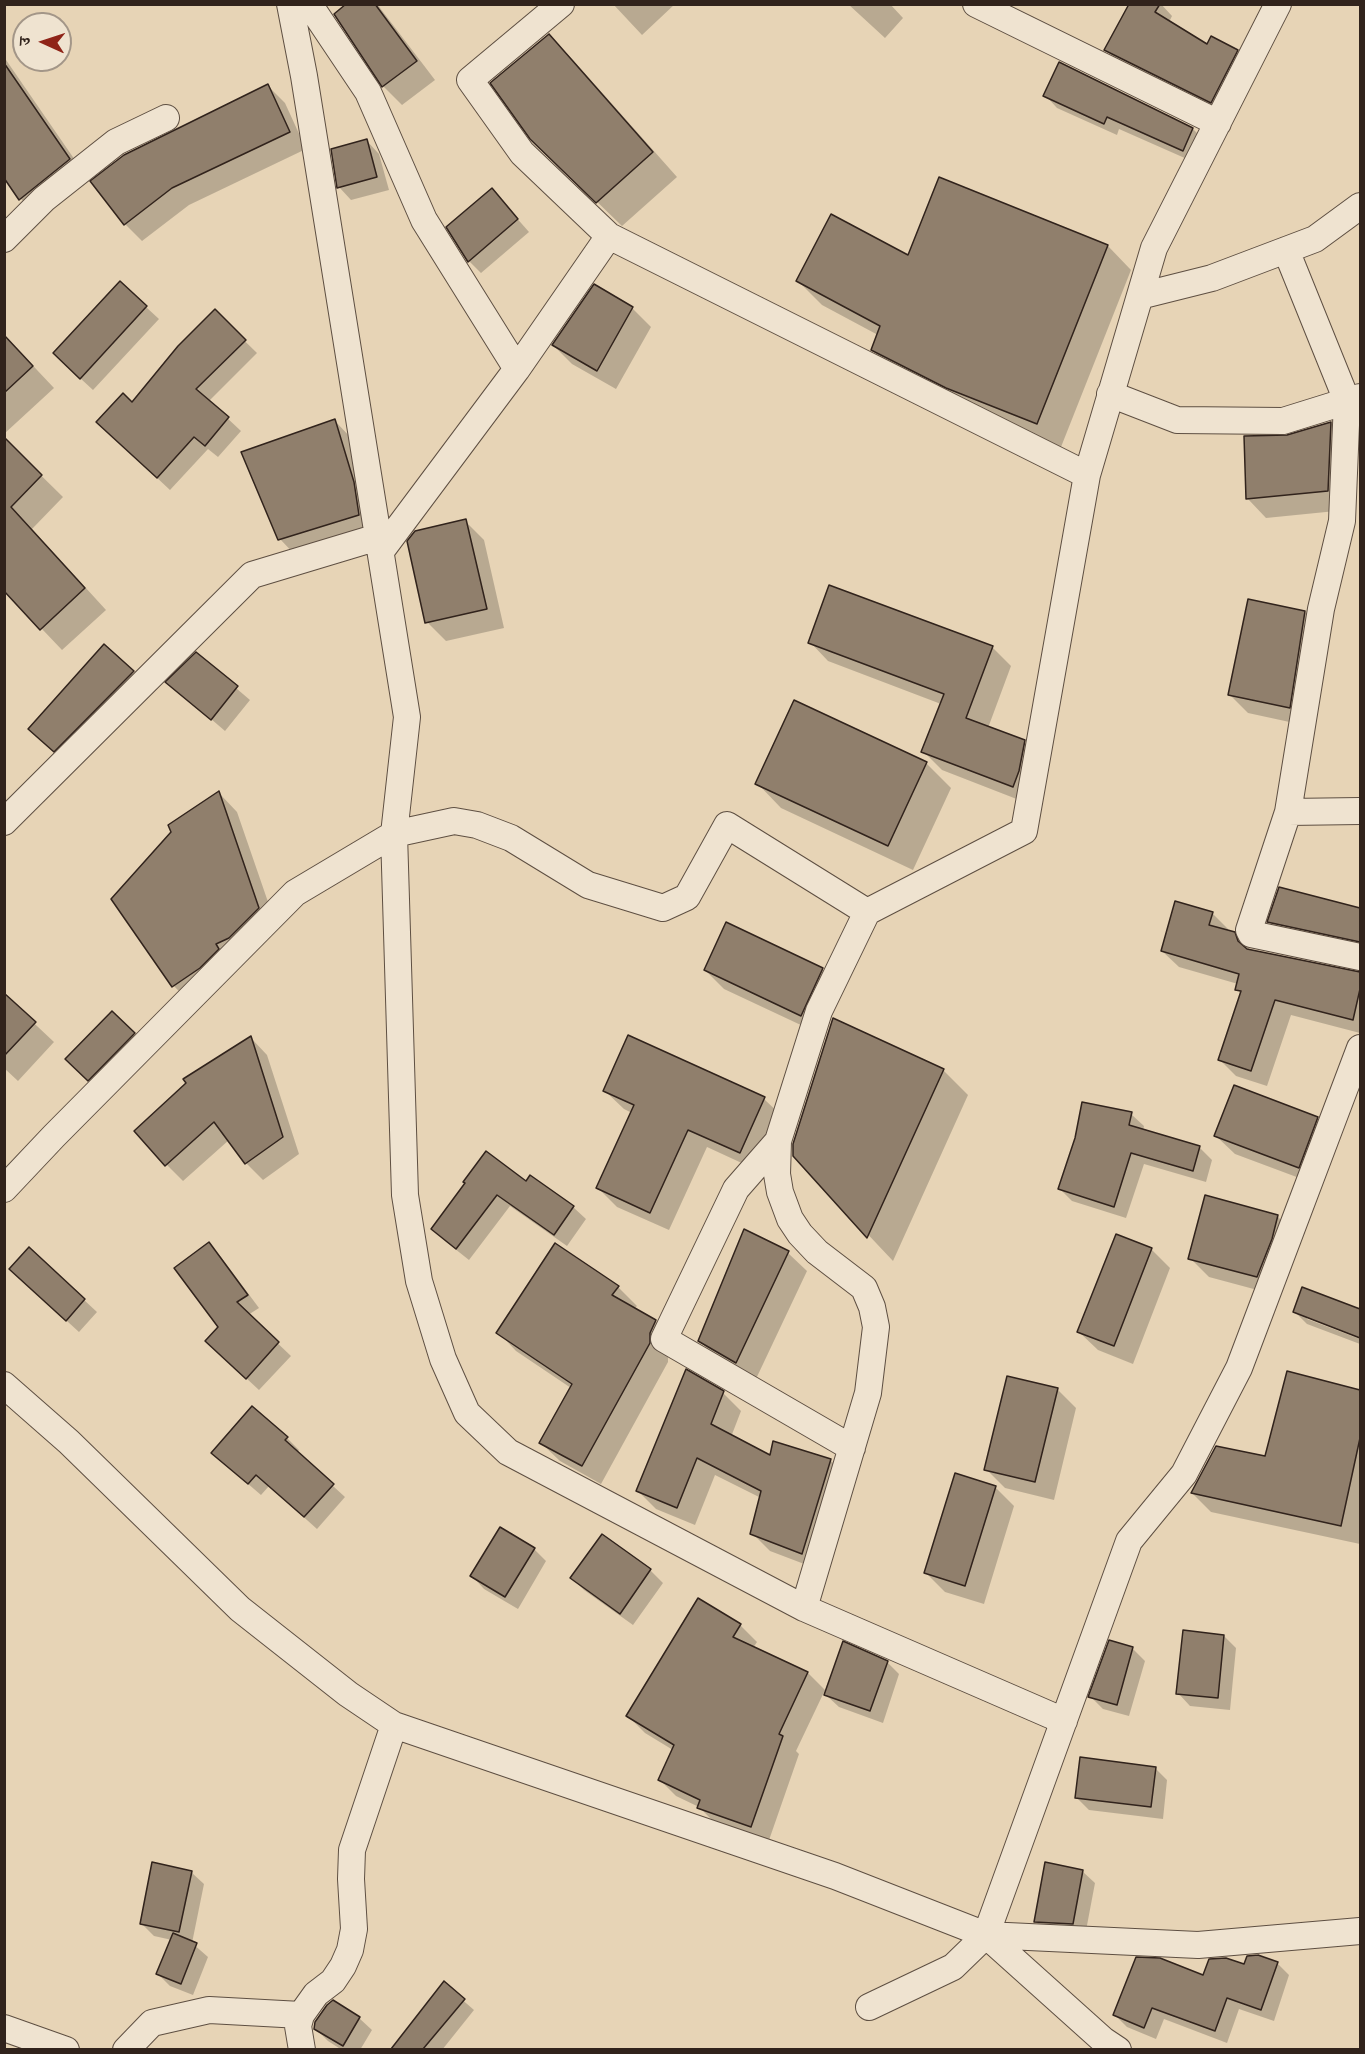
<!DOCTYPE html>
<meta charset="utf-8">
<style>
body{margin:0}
#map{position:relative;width:1365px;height:2054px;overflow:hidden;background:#e7d4b6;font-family:"IM FELL English","Noto Serif Devanagari",serif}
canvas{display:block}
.frame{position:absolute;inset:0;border:6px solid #31231c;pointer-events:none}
.north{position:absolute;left:12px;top:12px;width:60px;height:60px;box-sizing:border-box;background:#efe3d0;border:2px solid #a39688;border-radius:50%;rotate:273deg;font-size:16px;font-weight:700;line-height:24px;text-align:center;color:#31231c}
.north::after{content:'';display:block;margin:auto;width:21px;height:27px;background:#8f2418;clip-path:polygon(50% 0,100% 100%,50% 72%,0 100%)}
</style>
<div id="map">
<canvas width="1365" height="2054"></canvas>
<div class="frame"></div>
<div class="north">उ</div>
</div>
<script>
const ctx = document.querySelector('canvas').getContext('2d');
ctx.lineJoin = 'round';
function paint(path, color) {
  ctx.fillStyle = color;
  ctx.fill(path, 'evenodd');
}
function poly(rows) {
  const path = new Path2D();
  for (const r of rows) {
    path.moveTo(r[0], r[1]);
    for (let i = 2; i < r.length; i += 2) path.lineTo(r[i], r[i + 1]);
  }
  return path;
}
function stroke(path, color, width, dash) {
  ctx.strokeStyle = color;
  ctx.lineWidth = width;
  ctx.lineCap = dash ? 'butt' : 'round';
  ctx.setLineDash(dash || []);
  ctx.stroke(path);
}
const shadow = poly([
 [349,4,377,4,435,80,402,105,383,86,336,14],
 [613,4,675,4,642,35],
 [848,4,890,4,903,18,885,38],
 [1131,4,1161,4,1172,16,1169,22,1207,46,1237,52,1249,64,1224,114,1118,62,1106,50],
 [549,36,573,60,677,177,622,226,557,163],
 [4,57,88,179,39,217,21,199,4,175],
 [268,86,285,103,306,149,189,205,142,241,125,224],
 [1045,95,1193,129,1205,141,1196,163,1119,129,1117,135,1057,108],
 [367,141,379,154,389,190,351,200,339,187],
 [940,179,1108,246,1131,270,1061,447,971,411,896,374,872,350,878,335,822,305,798,281,909,257],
 [492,190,529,232,481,273,469,261,448,228],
 [120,283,159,319,93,390,67,366],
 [632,308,651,327,616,389,572,364,553,345],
 [215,312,257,353,209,401,241,431,218,457,208,449,170,490,110,434,132,405],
 [4,335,54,388,4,434],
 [335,421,353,440,377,533,298,558,280,539],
 [1331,423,1349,442,1346,510,1266,518,1248,499,1287,437],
 [4,439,63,497,32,529,106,610,62,650,4,589],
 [465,521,484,540,504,628,446,641,427,622],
 [1305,612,1324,631,1308,726,1248,713,1229,694],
 [810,642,992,647,1011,666,988,728,1024,742,1043,760,1032,805,942,770,923,751,941,704,828,661],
 [104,647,151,691,73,769,30,729],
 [196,654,250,700,225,731,168,682],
 [795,702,926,763,951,788,913,870,781,808,757,783],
 [219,793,237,812,277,928,192,1005,174,986,113,900],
 [1280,889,1360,909,1360,956,1288,940,1269,922],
 [1212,913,1228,929,1228,931,1234,933,1251,951,1360,973,1360,1033,1291,1015,1267,1086,1236,1076,1219,1059,1241,994,1237,989,1238,984,1179,967,1162,951],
 [822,969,841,988,820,1034,724,989,705,970],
 [4,995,54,1042,18,1081,4,1068],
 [112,1013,146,1047,101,1092,67,1059],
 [251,1038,267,1055,299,1154,263,1180,246,1163,229,1140,183,1181,166,1164],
 [943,1070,968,1095,893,1261,794,1156],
 [605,1091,764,1099,783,1117,759,1171,707,1147,669,1230,617,1207,598,1188,632,1113,624,1109],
 [1131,1114,1144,1126,1143,1131,1200,1148,1212,1160,1206,1182,1144,1164,1126,1218,1072,1201,1060,1189],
 [1317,1118,1336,1137,1318,1185,1235,1154,1216,1136],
 [526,1183,573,1207,586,1219,567,1246,510,1206,469,1260,445,1241,433,1229,467,1184],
 [1277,1216,1296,1235,1276,1295,1209,1277,1190,1258],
 [744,1231,788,1253,807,1271,755,1381,718,1360,700,1341],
 [208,1244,221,1257,259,1308,248,1315,291,1356,259,1390,219,1353,220,1327],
 [29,1249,97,1312,79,1332,23,1281],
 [1151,1249,1170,1268,1133,1364,1098,1350,1079,1332],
 [618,1287,637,1306,634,1309,656,1321,674,1340,668,1352,668,1362,601,1484,560,1461,541,1443,571,1388,516,1351,498,1332],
 [1303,1289,1360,1311,1360,1336,1307,1316,1307,1319,1360,1339,1360,1344,1307,1324,1295,1312],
 [687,1371,723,1393,741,1411,731,1437,771,1457,774,1443,831,1461,849,1479,820,1570,770,1551,752,1533,761,1498,715,1475,695,1525,656,1509,638,1491],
 [1288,1372,1360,1391,1360,1544,1211,1512,1192,1493,1266,1458],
 [1057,1389,1076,1408,1054,1500,1005,1488,986,1469],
 [287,1438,299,1450,297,1453,345,1497,317,1529,269,1486,261,1495,226,1465],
 [995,1487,1014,1506,984,1604,945,1592,926,1573],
 [602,1536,651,1571,663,1583,633,1625,584,1590,572,1578],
 [534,1549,546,1561,518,1609,484,1589,472,1576],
 [740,1625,757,1642,753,1648,808,1673,825,1690,796,1751,799,1754,768,1843,716,1824,699,1807,676,1796,659,1779,673,1750,645,1733,628,1716],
 [1224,1636,1236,1648,1230,1710,1190,1706,1178,1693],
 [1132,1648,1145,1661,1129,1716,1103,1709,1090,1696],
 [887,1662,899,1674,883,1723,839,1707,826,1695],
 [1155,1768,1167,1780,1163,1819,1089,1810,1077,1798],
 [1082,1871,1095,1883,1085,1936,1048,1934,1036,1922],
 [191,1872,204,1884,192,1943,208,1957,193,1995,170,1986,158,1974,172,1940,154,1936,141,1923],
 [1277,1963,1289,1975,1274,2021,1239,2009,1227,2043,1164,2019,1156,2039,1127,2027,1115,2015,1204,1977,1245,1966],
 [444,1984,474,2010,442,2050,393,2050],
 [359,2018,372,2030,360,2050,342,2050,328,2041,315,2028]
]);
const building = poly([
 [346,4,375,4,417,61,382,87,334,14,346,4],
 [1129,4,1160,4,1155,12,1207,44,1211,36,1238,50,1211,103,1104,50,1129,4],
 [549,34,653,152,596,203,530,139,490,83,549,34],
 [1059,62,1193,128,1183,151,1107,117,1104,124,1043,96,1059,62],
 [4,63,70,159,19,200,4,178,4,63],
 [268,84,290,132,172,188,124,225,90,181,124,155,268,84],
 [367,139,377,177,337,188,331,149,367,139],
 [939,177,1108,245,1037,424,946,388,871,350,880,326,796,281,831,214,908,255,939,177],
 [492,188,518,219,468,262,446,227,492,188],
 [120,281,147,306,80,379,53,353,120,281],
 [594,284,633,307,597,371,552,345,594,284],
 [215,309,246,340,196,389,229,417,205,446,194,437,157,478,96,422,123,393,132,402,178,346,215,309],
 [4,335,33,366,4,393,4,335],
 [335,419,354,482,359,515,278,540,241,452,335,419],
 [1331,422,1328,491,1246,499,1244,436,1287,435,1331,422],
 [4,437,42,475,11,507,85,588,40,630,4,591,4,437],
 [466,519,487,609,425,623,407,541,415,531,466,519],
 [829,585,993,646,966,718,1025,740,1019,771,1013,787,921,752,944,694,808,643,829,585],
 [1248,599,1305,611,1290,708,1228,695,1248,599],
 [104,644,134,671,54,752,28,729,104,644],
 [196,652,238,686,211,720,165,682,196,652],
 [794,700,927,762,888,846,755,784,794,700],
 [219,791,259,908,229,938,216,944,219,949,200,968,172,987,111,899,171,832,168,825,219,791],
 [1279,887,1360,908,1360,942,1267,922,1279,887],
 [1175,901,1213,912,1209,925,1235,932,1238,941,1247,949,1360,972,1360,989,1353,1020,1275,1000,1251,1071,1218,1060,1241,991,1235,990,1239,974,1161,951,1175,901],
 [726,922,823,968,801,1016,704,970,726,922],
 [4,993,36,1022,4,1056,4,993],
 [112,1011,135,1033,88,1081,65,1059,112,1011],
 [833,1018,944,1069,867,1238,793,1156,793,1144,833,1018],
 [628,1035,765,1097,740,1153,688,1130,650,1213,596,1188,634,1105,603,1091,628,1035],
 [251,1036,283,1137,245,1164,214,1122,165,1166,134,1131,186,1083,183,1079,251,1036],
 [1234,1085,1318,1117,1299,1168,1214,1136,1234,1085],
 [1082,1102,1132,1112,1129,1125,1200,1146,1193,1171,1131,1153,1114,1207,1058,1189,1075,1138,1082,1102],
 [486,1151,526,1181,530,1175,574,1206,554,1235,497,1195,456,1249,431,1229,465,1183,463,1182,486,1151],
 [1205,1195,1278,1215,1272,1239,1257,1277,1188,1259,1205,1195],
 [744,1229,789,1251,736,1363,698,1341,744,1229],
 [1116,1234,1152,1248,1114,1346,1077,1332,1116,1234],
 [209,1242,248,1295,237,1302,279,1342,246,1379,205,1341,218,1327,174,1268,209,1242],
 [555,1243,619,1286,612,1295,656,1320,650,1333,650,1343,582,1466,539,1443,572,1384,496,1333,555,1243],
 [29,1247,85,1299,66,1321,9,1269,29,1247],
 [1302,1287,1360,1309,1360,1338,1293,1312,1302,1287],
 [686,1369,724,1391,711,1424,770,1455,773,1441,831,1459,802,1554,750,1534,761,1491,697,1458,677,1508,636,1491,686,1369],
 [1287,1371,1360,1390,1360,1438,1341,1526,1191,1493,1216,1446,1265,1456,1287,1371],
 [1007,1376,1058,1388,1035,1482,984,1470,1007,1376],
 [252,1406,288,1437,285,1440,334,1484,304,1517,256,1475,248,1484,211,1453,252,1406],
 [955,1473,996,1486,965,1586,924,1573,955,1473],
 [500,1527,535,1548,505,1597,470,1576,500,1527],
 [602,1534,651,1569,620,1614,570,1578,602,1534],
 [698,1598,741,1624,733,1637,808,1672,779,1734,783,1736,751,1827,697,1808,700,1800,658,1780,674,1745,626,1716,698,1598],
 [1183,1630,1224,1635,1218,1698,1176,1694,1183,1630],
 [1109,1640,1133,1647,1117,1705,1088,1697,1109,1640],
 [843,1641,888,1661,870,1711,824,1695,843,1641],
 [1080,1757,1156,1767,1151,1807,1075,1798,1080,1757],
 [152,1862,192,1871,179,1932,140,1924,152,1862],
 [1045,1862,1083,1870,1073,1924,1034,1922,1045,1862],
 [173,1933,197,1943,181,1984,156,1974,173,1933],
 [1258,1955,1278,1962,1261,2010,1227,1998,1215,2031,1152,2008,1144,2028,1113,2015,1136,1957,1160,1958,1203,1975,1209,1959,1226,1958,1244,1964,1247,1956,1258,1955],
 [444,1981,465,1999,423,2049,391,2049,444,1981],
 [333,2000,360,2017,343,2046,314,2029,315,2022,327,2005,333,2000]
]);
const minor = poly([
 [290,4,304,76,407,717,394,834,405,1195,419,1281,443,1359,467,1413,508,1452,804,1608,1064,1721],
 [309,4,368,92,424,220,517,369],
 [561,4,470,80,522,153,609,236],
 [976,4,1218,123],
 [4,239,44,199,116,142,166,118],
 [1286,250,1347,401,1342,521,1321,609,1288,812,1249,930,1251,934,1360,957],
 [1140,296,1212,278,1315,239,1360,206],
 [1110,394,1177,420,1283,421,1360,397],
 [381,551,517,369,609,236,1087,475],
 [1288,812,1360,811],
 [4,822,252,575,378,537],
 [778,1141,736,1189,664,1339,852,1448],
 [4,1189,54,1136,295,893,394,834,454,821,477,825,511,838,588,885,663,908,687,897,727,825,867,912],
 [4,1385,69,1442,240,1609,348,1694,394,1725,835,1876,986,1935,1103,2040,1118,2050],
 [804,1608,868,1393,876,1327,872,1307,864,1288,817,1252,800,1234,790,1219,780,1192,777,1174,778,1141,819,1011,867,912,1024,831,1087,475,1154,248,1278,4],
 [986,1935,1198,1945,1360,1931],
 [869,2007,953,1967,986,1935,1129,1541,1184,1474,1239,1368,1360,1048],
 [4,2028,66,2050],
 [126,2050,152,2023,209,2010,301,2015],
 [302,2050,298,2026,301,2015,316,1994,333,1981,343,1966,350,1950,354,1929,351,1879,352,1850,394,1725]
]);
paint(shadow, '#0003');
paint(building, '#907f6c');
stroke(building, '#31231c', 1.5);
stroke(minor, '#5e4f42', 28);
stroke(minor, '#efe3d0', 26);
</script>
